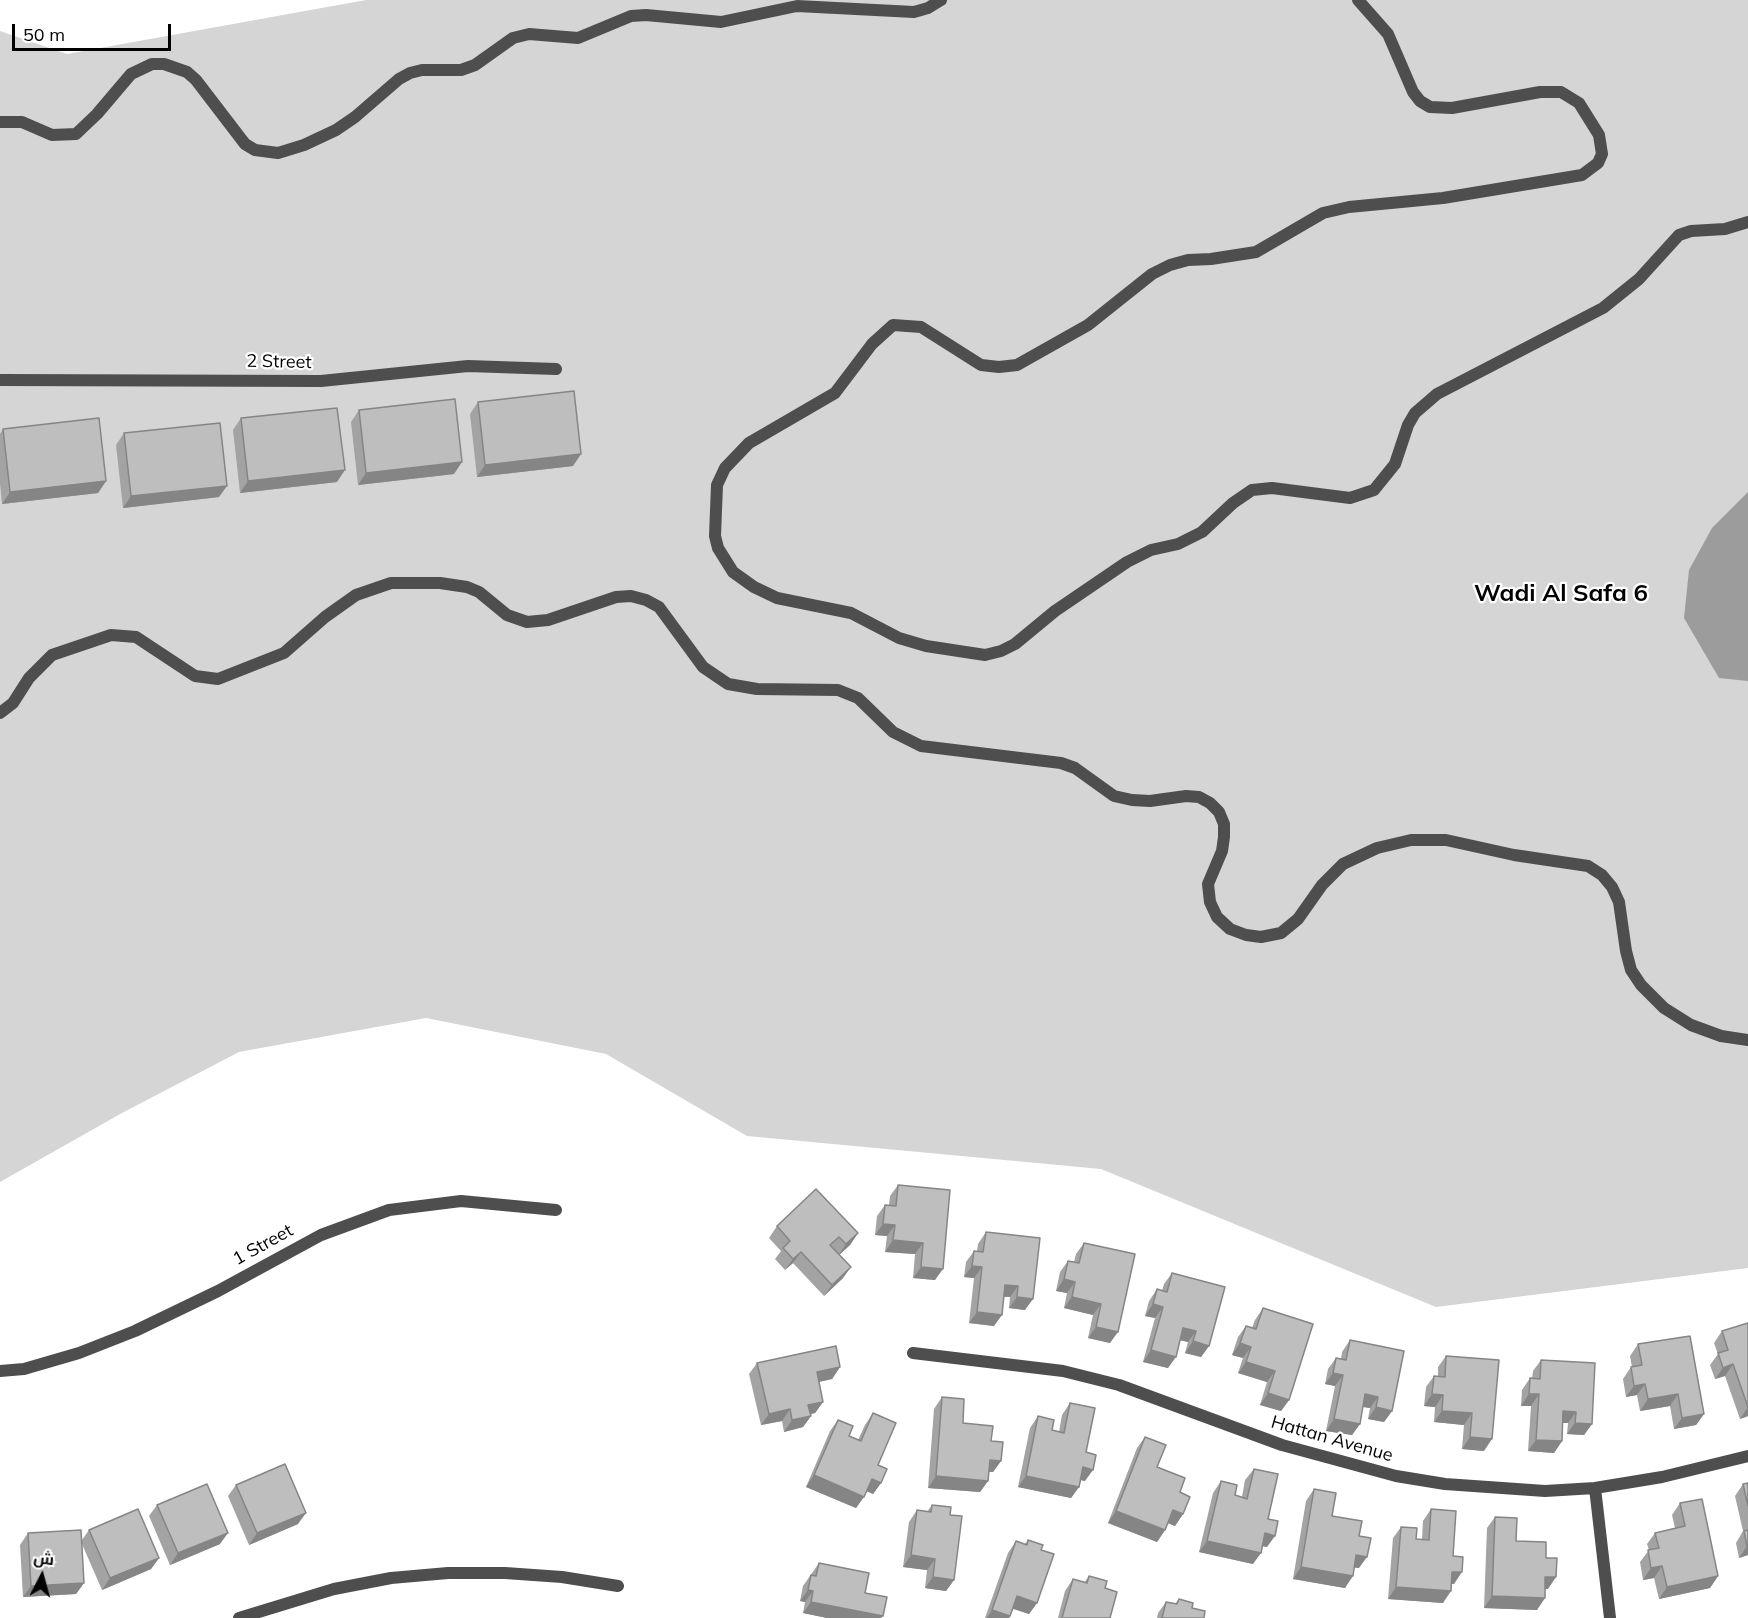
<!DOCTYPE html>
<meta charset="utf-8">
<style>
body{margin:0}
#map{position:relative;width:1748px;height:1618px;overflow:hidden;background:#fff;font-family:Mulish,Cairo,sans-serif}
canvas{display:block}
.north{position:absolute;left:12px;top:1546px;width:60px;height:60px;-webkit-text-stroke:4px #fff;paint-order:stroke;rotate:6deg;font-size:16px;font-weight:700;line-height:24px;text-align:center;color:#000}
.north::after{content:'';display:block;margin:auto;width:21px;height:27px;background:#000;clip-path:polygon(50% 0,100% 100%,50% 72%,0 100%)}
.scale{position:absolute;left:12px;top:24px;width:159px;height:27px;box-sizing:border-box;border:3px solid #000;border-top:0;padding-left:8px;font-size:18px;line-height:21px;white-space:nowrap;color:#000;-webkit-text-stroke:4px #fff;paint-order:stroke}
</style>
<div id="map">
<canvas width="1748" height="1618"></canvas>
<div class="north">ش</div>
<div class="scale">50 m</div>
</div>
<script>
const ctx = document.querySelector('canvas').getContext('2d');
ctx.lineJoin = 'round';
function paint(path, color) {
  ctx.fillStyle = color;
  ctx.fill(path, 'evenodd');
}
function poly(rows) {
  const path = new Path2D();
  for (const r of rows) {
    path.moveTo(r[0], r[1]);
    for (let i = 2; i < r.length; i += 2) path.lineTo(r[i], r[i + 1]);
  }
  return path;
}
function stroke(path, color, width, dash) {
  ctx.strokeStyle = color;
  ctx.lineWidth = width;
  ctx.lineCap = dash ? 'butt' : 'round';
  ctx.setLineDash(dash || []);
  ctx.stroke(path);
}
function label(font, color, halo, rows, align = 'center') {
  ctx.font = font + ' Mulish,sans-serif';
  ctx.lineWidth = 4.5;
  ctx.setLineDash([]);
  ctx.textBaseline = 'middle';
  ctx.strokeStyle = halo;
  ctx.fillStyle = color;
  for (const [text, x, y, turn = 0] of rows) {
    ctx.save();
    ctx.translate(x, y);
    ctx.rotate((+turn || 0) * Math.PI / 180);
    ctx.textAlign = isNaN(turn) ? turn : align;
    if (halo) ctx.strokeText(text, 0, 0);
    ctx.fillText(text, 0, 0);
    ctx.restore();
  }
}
const green = poly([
 [366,0,1748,0,1748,1268,1436,1307,1101,1169,747,1136,606,1054,426,1018,239,1052,122,1113,0,1182,0,31,67,54]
]);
const water = poly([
 [1748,492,1748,681,1719,678,1684,618,1689,570,1712,528]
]);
const service = poly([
 [1358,0,1388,34,1413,92,1420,101,1430,107,1452,108,1540,92,1561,92,1579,103,1599,135,1602,154,1598,163,1582,175,1443,198,1349,207,1323,213,1256,252,1211,259,1188,260,1170,265,1152,274,1088,325,1017,365,999,367,981,365,921,327,893,325,872,344,835,393,749,443,725,468,717,485,715,536,718,548,733,572,754,587,777,598,851,613,899,638,926,646,985,655,1001,651,1015,644,1055,611,1127,562,1151,550,1178,544,1202,532,1233,503,1252,490,1272,488,1350,498,1374,490,1395,464,1408,425,1415,413,1437,394,1603,308,1639,279,1679,235,1691,231,1725,229,1748,222],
 [0,122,22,122,52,135,76,134,97,114,131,74,152,64,164,64,187,72,196,80,245,144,255,150,278,153,304,145,336,130,355,117,399,79,410,73,422,70,461,70,475,65,513,38,529,34,578,38,631,16,646,15,721,22,797,6,914,12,928,8,941,0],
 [0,713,13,703,29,678,52,655,111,635,136,637,195,676,218,679,284,653,325,617,356,595,391,583,440,583,467,587,479,592,507,615,527,622,548,620,616,597,631,596,646,600,659,607,703,667,728,684,757,689,838,690,858,698,893,732,921,746,1061,763,1075,768,1114,796,1132,800,1150,801,1186,796,1199,797,1210,803,1219,812,1224,824,1224,837,1222,851,1208,884,1210,902,1217,917,1230,929,1246,935,1261,937,1281,933,1298,919,1322,885,1343,864,1377,848,1411,840,1446,840,1514,855,1588,866,1602,875,1612,887,1619,902,1626,951,1631,970,1641,985,1664,1008,1691,1025,1721,1036,1748,1040]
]);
const minor = poly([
 [0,380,321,381,468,366,556,369],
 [913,1353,1063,1371,1119,1385,1282,1445,1396,1476,1445,1484,1545,1491,1595,1488,1662,1477,1748,1456],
 [0,1371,24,1369,79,1353,135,1331,218,1291,321,1235,389,1210,461,1201,556,1210],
 [1595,1488,1610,1618],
 [239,1618,334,1589,391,1578,448,1573,505,1573,562,1577,618,1586]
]);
const wall = poly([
 [478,402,573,466,477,477,470,414],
 [359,410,454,474,358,485,351,422],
 [241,418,337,482,240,493,233,430],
 [3,429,106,481,98,493,2,504,0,483,0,434],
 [124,433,219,497,123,508,116,445],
 [898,1185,950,1190,935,1280,913,1278,915,1254,885,1252,887,1236,875,1235,877,1216,885,1205,889,1205,890,1196],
 [777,1226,858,1233,850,1245,839,1255,843,1278,824,1296,793,1263,785,1270,775,1259,781,1251,769,1238],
 [986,1232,1040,1238,1025,1310,1009,1308,1010,1297,1004,1297,994,1326,969,1323,974,1278,964,1277,966,1262,974,1251,977,1251,978,1244],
 [1084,1243,1135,1254,1110,1343,1088,1338,1093,1315,1064,1308,1067,1293,1056,1291,1060,1272,1068,1261,1074,1262,1076,1254],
 [1172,1273,1209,1346,1201,1357,1185,1353,1188,1342,1180,1340,1168,1368,1143,1362,1155,1318,1145,1316,1149,1301,1157,1289,1162,1291,1164,1284],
 [1263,1308,1289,1400,1281,1411,1260,1405,1267,1382,1238,1373,1243,1358,1232,1355,1238,1337,1246,1326,1252,1328,1255,1320],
 [1748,1323,1748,1416,1740,1419,1725,1376,1715,1379,1710,1365,1718,1354,1714,1343,1722,1331],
 [1350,1340,1392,1411,1384,1422,1368,1419,1370,1408,1363,1407,1360,1424,1352,1435,1326,1431,1335,1386,1325,1384,1328,1369,1336,1358,1341,1359,1342,1352],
 [1638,1344,1704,1414,1696,1425,1674,1429,1670,1406,1640,1411,1637,1395,1626,1397,1623,1379,1631,1367,1632,1367,1630,1356],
 [1446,1356,1499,1360,1484,1451,1462,1449,1464,1425,1434,1422,1435,1407,1424,1406,1426,1387,1434,1376,1438,1376,1438,1367],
 [1541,1360,1592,1424,1584,1435,1567,1434,1568,1423,1563,1423,1562,1441,1554,1453,1528,1451,1531,1406,1521,1406,1522,1390,1530,1378,1532,1379,1533,1371],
 [757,1363,840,1367,832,1379,819,1382,823,1402,815,1413,810,1414,811,1416,803,1427,784,1432,782,1421,761,1425,749,1374],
 [942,1397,963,1423,991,1441,1001,1461,993,1472,989,1472,988,1481,980,1492,928,1488,934,1409],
 [1070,1403,1086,1452,1085,1481,1081,1480,1079,1487,1071,1498,1018,1487,1030,1428,1038,1416,1052,1430,1059,1432,1062,1415],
 [873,1413,878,1465,881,1483,873,1494,867,1491,856,1508,806,1487,830,1431,838,1420,849,1436,858,1440,865,1425],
 [1145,1437,1157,1467,1183,1514,1175,1526,1168,1523,1165,1530,1157,1542,1108,1523,1137,1448],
 [1254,1469,1268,1519,1267,1547,1262,1546,1253,1564,1199,1552,1213,1493,1221,1481,1235,1495,1242,1497,1245,1480],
 [1748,1483,1748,1555,1739,1558,1736,1543,1743,1531,1735,1496,1743,1484],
 [236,1485,298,1524,249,1545,228,1496],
 [1314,1489,1332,1516,1359,1536,1359,1568,1354,1567,1345,1588,1293,1579,1306,1501],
 [1680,1503,1718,1576,1710,1588,1659,1599,1654,1578,1643,1580,1640,1562,1649,1550,1647,1544,1655,1533,1675,1528,1672,1515],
 [157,1505,220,1544,170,1565,149,1516],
 [932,1505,950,1515,954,1580,946,1591,925,1588,927,1570,903,1567,909,1522,917,1510,927,1512],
 [1431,1509,1453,1556,1454,1584,1451,1584,1443,1603,1388,1599,1393,1538,1401,1527,1416,1539,1422,1539,1423,1521],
 [1495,1517,1516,1541,1546,1558,1548,1589,1545,1589,1537,1610,1484,1608,1487,1528],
 [89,1530,159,1558,151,1569,102,1590,82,1544,84,1583,76,1594,23,1597,20,1545,28,1533,82,1540],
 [1028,1540,1041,1550,1037,1603,1029,1614,1013,1609,1009,1618,985,1618,1008,1553,1016,1541,1025,1544],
 [819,1563,865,1593,881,1618,827,1618,803,1613,805,1602,800,1601,803,1586],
 [1089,1576,1105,1588,1110,1618,1058,1618,1065,1591,1073,1579,1084,1583],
 [1179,1599,1192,1608,1204,1618,1157,1618,1158,1613,1166,1602,1175,1604]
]);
const shadedWall = poly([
 [581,454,573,466,477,477,485,465],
 [462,462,454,474,358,485,366,473],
 [345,470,337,482,240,493,248,481],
 [106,481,98,493,2,504,10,492],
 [227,486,219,497,123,508,131,496],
 [883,1224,895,1225,887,1236,875,1235],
 [858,1233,850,1245,838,1256,846,1244],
 [893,1240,923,1243,915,1254,885,1252],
 [801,1252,793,1263,785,1270,793,1259],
 [972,1266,982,1267,974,1278,964,1277],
 [851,1267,843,1278,824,1296,832,1285],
 [921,1267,943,1269,935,1280,913,1278],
 [1064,1279,1075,1282,1067,1293,1056,1291],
 [1005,1285,1018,1286,1010,1297,997,1296],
 [1017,1297,1033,1299,1025,1310,1009,1308],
 [1072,1297,1101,1304,1093,1315,1064,1308],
 [1153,1304,1163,1307,1155,1318,1145,1316],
 [977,1312,1002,1315,994,1326,969,1323],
 [1096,1327,1118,1332,1110,1343,1088,1338],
 [1183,1328,1196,1331,1188,1342,1175,1339],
 [1193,1341,1209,1346,1201,1357,1185,1353],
 [1240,1343,1251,1347,1243,1358,1232,1355],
 [1151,1350,1176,1357,1168,1368,1143,1362],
 [1246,1362,1275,1371,1267,1382,1238,1373],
 [1733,1364,1725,1376,1715,1379,1723,1368],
 [840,1367,832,1379,809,1384,817,1372],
 [1333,1373,1343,1375,1335,1386,1325,1384],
 [1645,1384,1637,1395,1626,1397,1634,1386],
 [1268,1393,1289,1400,1281,1411,1260,1405],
 [1365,1394,1378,1397,1370,1408,1357,1406],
 [1432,1394,1443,1395,1435,1407,1424,1406],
 [1529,1394,1539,1394,1531,1406,1521,1406],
 [1678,1394,1670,1406,1640,1411,1648,1399],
 [823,1402,815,1413,800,1417,808,1405],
 [1376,1407,1392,1411,1384,1422,1368,1419],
 [1748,1407,1748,1416,1740,1419],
 [790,1409,782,1421,761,1425,769,1414],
 [1442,1411,1472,1413,1464,1425,1434,1422],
 [1563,1411,1576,1412,1568,1423,1555,1423],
 [1704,1414,1696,1425,1674,1429,1682,1418],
 [811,1416,803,1427,784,1432,792,1420],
 [1334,1419,1360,1424,1352,1435,1326,1431],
 [1575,1423,1592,1424,1584,1435,1567,1434],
 [1470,1437,1492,1439,1484,1451,1462,1449],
 [1536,1440,1562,1441,1554,1453,1528,1451],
 [990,1460,1001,1461,993,1472,982,1471],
 [1083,1467,1093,1470,1085,1481,1075,1479],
 [814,1475,864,1497,856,1508,806,1487],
 [936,1476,988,1481,980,1492,928,1488],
 [1026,1476,1079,1487,1071,1498,1018,1487],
 [872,1479,881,1483,873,1494,864,1490],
 [1173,1510,1183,1514,1175,1526,1165,1522],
 [1116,1511,1165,1530,1157,1542,1108,1523],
 [306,1513,298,1524,249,1545,257,1533],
 [228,1533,220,1544,170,1565,178,1553],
 [1265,1533,1275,1536,1267,1547,1257,1545],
 [1207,1541,1261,1553,1253,1564,1199,1552],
 [1747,1546,1748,1546,1748,1555,1739,1558],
 [911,1555,935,1559,927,1570,903,1567],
 [1356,1555,1367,1557,1359,1568,1348,1567],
 [159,1558,151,1569,102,1590,110,1578],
 [1662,1566,1654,1578,1643,1580,1651,1568],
 [1301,1567,1353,1576,1345,1588,1293,1579],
 [1452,1572,1462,1572,1454,1584,1444,1583],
 [1718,1576,1710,1588,1659,1599,1667,1587],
 [933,1577,954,1580,946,1591,925,1588],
 [1545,1577,1556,1577,1548,1589,1537,1588],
 [84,1583,76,1594,23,1597,31,1586],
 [1396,1587,1451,1591,1443,1603,1388,1599],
 [808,1590,813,1591,805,1602,800,1601],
 [1017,1596,1037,1603,1029,1614,1009,1607],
 [1492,1596,1545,1598,1537,1610,1484,1608],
 [811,1602,883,1616,881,1618,827,1618,803,1613],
 [992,1610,1010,1616,1009,1618,987,1618]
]);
const building = poly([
 [574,391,581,454,485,465,478,402,574,391],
 [455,399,462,462,366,473,359,410,455,399],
 [337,408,345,470,248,481,241,418,337,408],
 [99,418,106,481,10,492,3,429,99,418],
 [220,423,227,486,131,496,124,433,220,423],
 [898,1185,950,1190,943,1269,921,1267,923,1243,893,1240,895,1225,883,1224,885,1205,896,1206,898,1185],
 [816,1189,858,1233,846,1244,839,1237,830,1245,851,1267,832,1285,801,1252,793,1259,783,1248,790,1241,777,1226,816,1189],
 [986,1232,1040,1238,1033,1299,1017,1297,1018,1286,1005,1285,1002,1315,977,1312,982,1267,972,1266,974,1251,983,1252,986,1232],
 [1084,1243,1135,1254,1118,1332,1096,1327,1101,1304,1072,1297,1075,1282,1064,1279,1068,1261,1079,1263,1084,1243],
 [1172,1273,1225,1287,1209,1346,1193,1341,1196,1331,1183,1328,1176,1357,1151,1350,1163,1307,1153,1304,1157,1289,1167,1292,1172,1273],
 [1263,1308,1313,1324,1289,1400,1268,1393,1275,1371,1246,1362,1251,1347,1240,1343,1246,1326,1256,1329,1263,1308],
 [1748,1323,1748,1407,1733,1364,1723,1368,1718,1353,1728,1350,1722,1331,1748,1323],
 [1690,1336,1704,1414,1682,1418,1678,1394,1648,1399,1645,1384,1634,1386,1631,1367,1642,1365,1638,1344,1690,1336],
 [1350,1340,1404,1351,1392,1411,1376,1407,1378,1397,1365,1394,1360,1424,1334,1419,1343,1375,1333,1373,1336,1358,1346,1360,1350,1340],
 [836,1346,840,1367,817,1372,823,1402,808,1405,811,1416,792,1420,790,1409,769,1414,757,1363,836,1346],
 [1446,1356,1499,1360,1492,1439,1470,1437,1472,1413,1442,1411,1443,1395,1432,1394,1434,1376,1445,1377,1446,1356],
 [1541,1360,1595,1363,1592,1424,1575,1423,1576,1412,1563,1411,1562,1441,1536,1440,1539,1394,1529,1394,1530,1378,1540,1379,1541,1360],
 [942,1397,964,1399,963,1423,993,1426,991,1441,1003,1442,1001,1461,990,1460,988,1481,936,1476,942,1397],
 [1070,1403,1095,1408,1086,1452,1096,1455,1093,1470,1083,1467,1079,1487,1026,1476,1038,1416,1054,1420,1052,1430,1064,1433,1070,1403],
 [873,1413,896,1423,878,1465,887,1469,881,1483,872,1479,864,1497,814,1475,838,1420,853,1426,849,1436,861,1441,873,1413],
 [1145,1437,1166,1445,1157,1467,1185,1478,1180,1492,1190,1497,1183,1514,1173,1510,1165,1530,1116,1511,1145,1437],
 [285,1464,306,1513,257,1533,236,1485,285,1464],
 [1254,1469,1278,1474,1268,1519,1278,1521,1275,1536,1265,1533,1261,1553,1207,1541,1221,1481,1237,1485,1235,1495,1247,1499,1254,1469],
 [1748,1483,1748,1506,1743,1484,1748,1483],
 [207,1484,228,1533,178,1553,157,1505,207,1484],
 [1314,1489,1336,1493,1332,1516,1362,1521,1359,1536,1371,1538,1367,1557,1356,1555,1353,1576,1301,1567,1314,1489],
 [1702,1499,1718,1576,1667,1587,1662,1566,1651,1568,1648,1550,1659,1548,1655,1533,1685,1526,1680,1503,1702,1499],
 [932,1505,951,1507,950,1515,962,1516,954,1580,933,1577,935,1559,911,1555,917,1510,931,1512,932,1505],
 [138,1509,159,1558,110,1578,89,1530,138,1509],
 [1431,1509,1456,1511,1453,1556,1463,1557,1462,1572,1452,1572,1451,1591,1396,1587,1401,1527,1417,1528,1416,1539,1429,1540,1431,1509],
 [1495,1517,1517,1518,1516,1541,1546,1542,1546,1558,1557,1558,1556,1577,1545,1577,1545,1598,1492,1596,1495,1517],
 [81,1530,84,1583,31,1586,28,1533,81,1530],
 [1748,1530,1748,1546,1747,1546,1744,1531,1748,1530],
 [1028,1540,1043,1545,1041,1550,1054,1554,1037,1603,1017,1596,1010,1616,992,1610,1016,1541,1027,1545,1028,1540],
 [819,1563,869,1573,865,1593,887,1597,883,1616,811,1602,813,1591,808,1590,811,1575,816,1576,819,1563],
 [1089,1576,1107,1581,1105,1588,1117,1592,1110,1618,1062,1618,1073,1579,1087,1583,1089,1576],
 [1179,1599,1193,1603,1192,1608,1205,1611,1204,1618,1162,1618,1166,1602,1177,1604,1179,1599]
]);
const streetNames = [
 ["2 Street",279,362,1],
 ["1 Street",263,1245,-29],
 ["Hattan Avenue",1332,1439,16]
];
const districtNames = [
 ["Wadi Al Safa 6",1561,594]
];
paint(green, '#d5d5d5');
paint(water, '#9c9c9c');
stroke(service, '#4e4e4e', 12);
stroke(minor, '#4e4e4e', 12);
paint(wall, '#a3a3a3');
paint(shadedWall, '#858585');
paint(building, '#bebebe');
stroke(building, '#858585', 1.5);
label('18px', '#000', '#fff', streetNames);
label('bold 24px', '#000', '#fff', districtNames);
</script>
